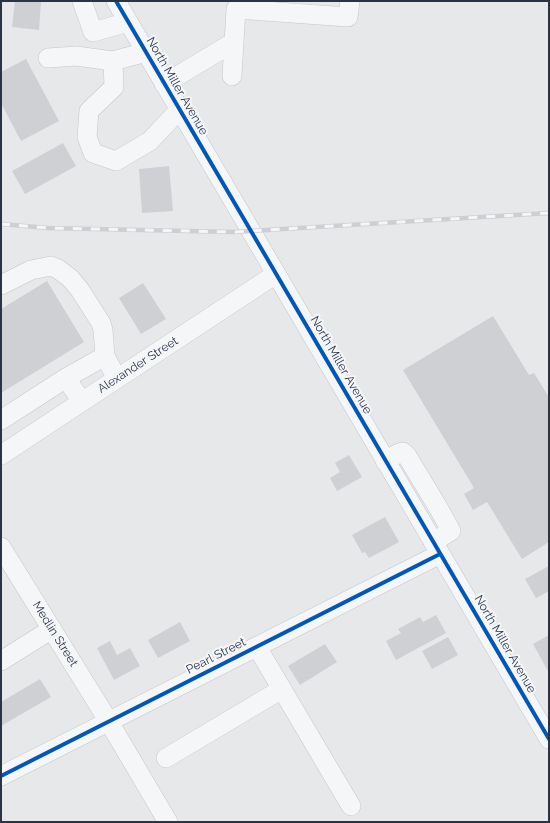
<!DOCTYPE html>
<style>
body{margin:0}
#map{position:relative;width:550px;height:823px;overflow:hidden;background:#e6e8ea;font-family:Raleway,sans-serif}
canvas{display:block}
.frame{position:absolute;inset:0;border:2px solid #2b3445;pointer-events:none}
</style>
<div id="map">
<canvas width="550" height="823"></canvas>
<div class="frame"></div>
</div>
<script>
const ctx = document.querySelector('canvas').getContext('2d');
ctx.lineJoin = 'round';
function paint(path, color) {
  ctx.fillStyle = color;
  ctx.fill(path, 'evenodd');
}
function poly(rows) {
  const path = new Path2D();
  for (const r of rows) {
    path.moveTo(r[0], r[1]);
    for (let i = 2; i < r.length; i += 2) path.lineTo(r[i], r[i + 1]);
  }
  return path;
}
function stroke(path, color, width, dash) {
  ctx.strokeStyle = color;
  ctx.lineWidth = width;
  ctx.lineCap = dash ? 'butt' : 'round';
  ctx.setLineDash(dash || []);
  ctx.stroke(path);
}
function label(font, color, halo, rows, align = 'center') {
  ctx.font = font + ' Raleway,sans-serif';
  ctx.lineWidth = 4;
  ctx.setLineDash([]);
  ctx.textBaseline = 'middle';
  ctx.strokeStyle = halo;
  ctx.fillStyle = color;
  for (const [text, x, y, turn = 0] of rows) {
    ctx.save();
    ctx.translate(x, y);
    ctx.rotate((+turn || 0) * Math.PI / 180);
    ctx.textAlign = isNaN(turn) ? turn : align;
    if (halo) ctx.strokeText(text, 0, 0);
    ctx.fillText(text, 0, 0);
    ctx.restore();
  }
}
const building = poly([
 [15,1,41,1,39,30,12,27],
 [26,59,59,121,21,141,1,103,1,72],
 [63,143,76,166,25,194,12,171],
 [169,166,173,211,142,213,139,169],
 [47,281,84,342,1,393,1,309],
 [143,283,166,319,141,334,119,298],
 [493,316,529,375,534,373,549,397,549,542,522,559,487,502,473,510,464,494,474,488,403,370],
 [349,455,362,477,337,491,330,478,340,472,335,463],
 [385,517,399,542,369,558,365,552,362,553,352,535],
 [549,566,549,591,536,598,525,579],
 [436,615,446,633,396,660,386,641,401,633,398,629,420,617,423,622],
 [180,622,190,641,158,658,148,640],
 [549,635,549,673,533,644],
 [448,637,458,655,432,669,422,651],
 [110,641,117,655,130,648,140,666,114,680,97,648],
 [325,644,337,662,300,685,288,666],
 [40,679,51,697,1,726,1,702]
]);
const minor = poly([
 [82,1,93,32,128,22],
 [116,1,549,739],
 [48,58,76,56,113,61,146,52],
 [113,61,114,87,89,111,87,137,93,153,116,161,150,141,179,110],
 [232,76,236,9,348,17,350,1],
 [164,84,234,42],
 [1,285,31,270,51,266,58,269,70,278,80,290,101,323,103,330,105,356,117,379],
 [66,378,105,356],
 [1,420,66,378,82,402],
 [1,455,276,274],
 [385,461,399,453,403,452,407,456,439,509,451,531,433,542],
 [1,547,109,722,168,822],
 [257,647,351,806],
 [1,661,52,629],
 [166,758,282,689],
 [1,776,440,554]
]);
const rail = poly([
 [1,224,48,228,233,232,549,213]
]);
const cycleway = poly([
 [116,1,549,739],
 [1,776,440,554]
]);
const streetNames = [
 ["North Miller Avenue",177,86,60],
 ["Alexander Street",138,365,-33],
 ["North Miller Avenue",341,365,60],
 ["Medlin Street",55,634,58],
 ["North Miller Avenue",505,644,60],
 ["Pearl Street",216,656,-27]
];
paint(building, '#ced0d3');
stroke(minor, '#c4c6c8', 20);
stroke(minor, '#f5f6f7', 19);
stroke(rail, '#cecfd2', 4.5);
stroke(rail, '#f4f6f9', 3, [9]);
stroke(cycleway, '#0057b8', 4);
label('12px', '#2b3445', '#f4f6f9', streetNames);
</script>
